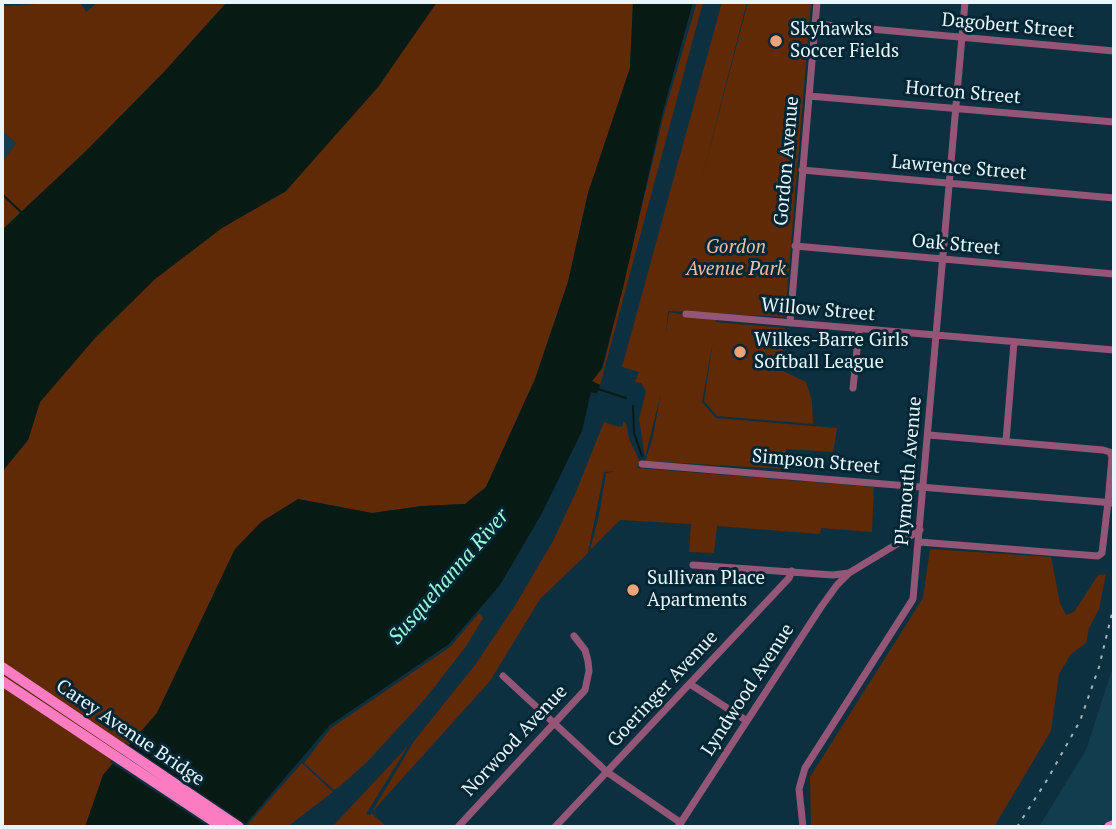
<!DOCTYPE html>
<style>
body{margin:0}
#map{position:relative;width:1116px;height:829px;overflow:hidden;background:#0c303f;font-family:"PT Serif",serif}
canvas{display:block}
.frame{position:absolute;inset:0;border:4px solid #e8f5fc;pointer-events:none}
</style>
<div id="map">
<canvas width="1116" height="829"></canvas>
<div class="frame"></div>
</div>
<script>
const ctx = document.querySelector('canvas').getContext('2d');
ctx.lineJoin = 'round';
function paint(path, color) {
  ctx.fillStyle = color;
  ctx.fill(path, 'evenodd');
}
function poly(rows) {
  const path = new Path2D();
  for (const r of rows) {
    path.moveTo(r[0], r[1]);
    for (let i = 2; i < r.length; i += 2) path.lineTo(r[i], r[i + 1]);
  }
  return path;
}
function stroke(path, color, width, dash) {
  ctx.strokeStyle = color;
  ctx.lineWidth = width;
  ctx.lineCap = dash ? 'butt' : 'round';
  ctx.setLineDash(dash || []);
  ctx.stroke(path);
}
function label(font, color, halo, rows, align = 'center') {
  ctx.font = font + ' "PT Serif",serif';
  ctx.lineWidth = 6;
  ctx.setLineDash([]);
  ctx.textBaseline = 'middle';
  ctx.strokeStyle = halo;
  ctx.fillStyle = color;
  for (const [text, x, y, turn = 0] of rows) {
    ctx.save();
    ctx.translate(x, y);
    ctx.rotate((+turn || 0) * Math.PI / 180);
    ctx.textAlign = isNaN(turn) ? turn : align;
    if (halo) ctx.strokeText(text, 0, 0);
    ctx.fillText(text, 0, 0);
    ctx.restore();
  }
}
const built = poly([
 [2,131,16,143,2,162],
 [1114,664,1114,819,1097,827,1039,827,1086,750]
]);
const green = poly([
 [39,2,80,2,86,12,98,2,227,2,164,72,86,151,2,230,2,162,16,143,2,131,2,6,37,4],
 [437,2,633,2,630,68,588,193,568,282,535,379,486,487,465,504,422,506,372,513,298,499,235,549,157,713,103,775,85,827,2,827,2,472,28,440,40,402,95,338,155,279,222,228,286,191,378,87],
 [697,2,703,2,600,385,592,381,603,368,664,114],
 [722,2,747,2,699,189,748,2,811,2,785,317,668,311,666,333,669,312,716,320,716,322,785,328,781,370,806,382,812,401,813,424,717,416,704,401,713,341,702,402,716,418,837,428,833,452,786,449,784,469,645,461,652,441,661,393,645,457,639,419,646,391,641,383,635,382,639,372,622,367],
 [623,421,626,423,629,439,640,462,637,464,638,468,874,487,872,532,821,528,820,534,717,526,714,553,689,552,691,524,620,520,590,550,599,516,606,473,616,471,604,472,588,553,540,599,490,681,372,812,414,741,475,665,516,604,553,541,576,492,604,422,619,427,623,426],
 [930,549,1051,557,1060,603,1066,615,1074,612,1098,575,1106,574,1099,609,1089,628,1086,643,1071,654,1059,674,1051,731,994,827,811,827,810,777,923,598],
 [479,613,483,618,467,645,425,699,366,763,340,786,334,790,304,763,331,728,450,647],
 [408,746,366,814,370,815,371,813,387,827,357,827,357,824,356,827,332,827],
 [302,763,333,792,287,827,254,827,248,824]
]);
const water = poly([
 [227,2,437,2,378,87,286,191,222,228,155,279,95,338,40,402,28,440,2,472,2,230,86,151,164,72],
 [633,2,693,2,663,111,623,288,602,368,592,381,600,385,597,394,591,392,582,431,542,513,500,585,449,644,330,725,243,827,85,827,103,775,157,713,235,549,261,522,298,499,372,513,422,506,465,504,486,487,535,379,568,282,588,193,630,68]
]);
const pier = poly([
 [126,743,249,826,209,827,110,762]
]);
const stream = poly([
 [2,194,21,212],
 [598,389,626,398],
 [633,406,634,433,642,456]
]);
const minor = poly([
 [815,24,1114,51],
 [809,96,1114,122],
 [802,170,1114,198],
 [795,246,1114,274],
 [686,314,1114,350],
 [790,323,817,2],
 [853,388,859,330],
 [1006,441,1014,342],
 [642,464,1114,503],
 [919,542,1098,556,1102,553,1108,502,1112,457,1110,452,1103,450,929,435],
 [693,565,833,575,849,573,920,530],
 [503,676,607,772,681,823],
 [690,684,747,721],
 [458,827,585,690,589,671,588,661,585,650,574,636],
 [555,827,789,578,792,571],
 [678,827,821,607,837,585,849,573],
 [803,827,799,789,805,768,913,599,965,2]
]);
const major = poly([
 [2,667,239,827],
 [2,681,222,827],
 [1109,827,1114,825]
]);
const rail = poly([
 [1017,827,1047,780,1080,721,1099,667,1114,605]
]);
const markers = [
 [776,41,7,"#f0a279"],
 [740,352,7,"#f0a279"],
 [633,590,7,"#f0a279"]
];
const streetNames = [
 ["Dagobert Street",1008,26,5],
 ["Horton Street",963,93,5],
 ["Gordon Avenue",787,161,-85],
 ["Lawrence Street",959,168,5],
 ["Oak Street",956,245,5],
 ["Willow Street",818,310,5],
 ["Simpson Street",816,462,5],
 ["Plymouth Avenue",909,471,-85],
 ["Goeringer Avenue",663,689,-47],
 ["Lyndwood Avenue",748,690,-57],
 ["Carey Avenue Bridge",130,733,34],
 ["Norwood Avenue",515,741,-47]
];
const poiNames = [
 ["Skyhawks",790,30],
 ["Soccer Fields",790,52],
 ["Wilkes-Barre Girls",754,341],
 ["Softball League",754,363],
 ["Sullivan Place",647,579],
 ["Apartments",647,601]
];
const parkNames = [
 ["Gordon",736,248],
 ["Avenue Park",736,270]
];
const waterNames = [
 ["Susquehanna River",449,577,-49]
];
paint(built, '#123d4e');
paint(green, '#602a06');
paint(water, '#071a13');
paint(pier, '#0c303f');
stroke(stream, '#071a13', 2);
stroke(minor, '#945677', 7);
stroke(major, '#fb7cc1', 10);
stroke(rail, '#a2b6c0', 2, [3.5, 7]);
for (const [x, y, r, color] of markers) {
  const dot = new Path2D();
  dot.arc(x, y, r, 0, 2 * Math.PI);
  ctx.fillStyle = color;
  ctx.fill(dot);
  stroke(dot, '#012634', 2.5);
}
label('19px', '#e8f5fc', '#012634', streetNames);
label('19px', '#e8f5fc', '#012634', poiNames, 'left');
label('italic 19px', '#f1bea4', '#012634', parkNames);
label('italic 21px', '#9bfbd7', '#012634', waterNames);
</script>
